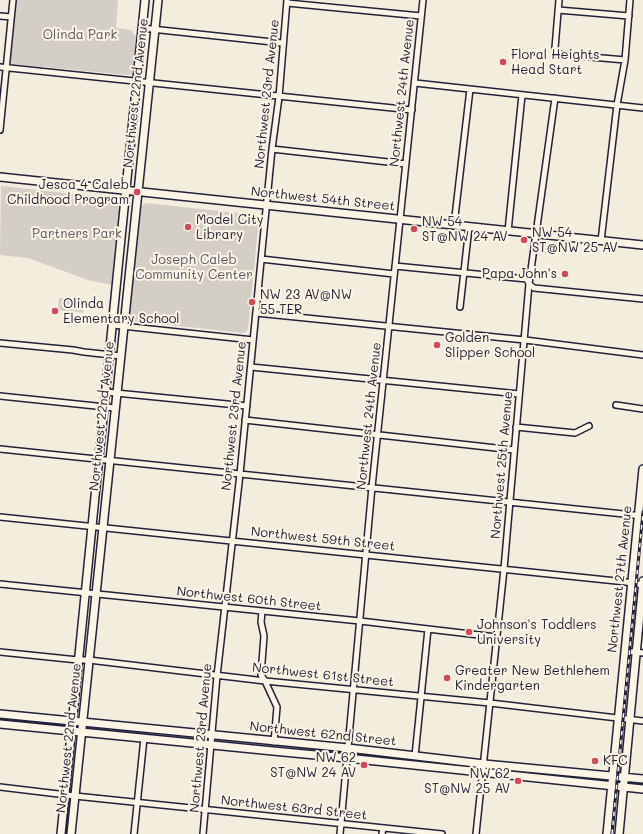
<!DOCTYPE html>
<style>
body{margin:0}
canvas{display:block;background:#f3edde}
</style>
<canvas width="643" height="834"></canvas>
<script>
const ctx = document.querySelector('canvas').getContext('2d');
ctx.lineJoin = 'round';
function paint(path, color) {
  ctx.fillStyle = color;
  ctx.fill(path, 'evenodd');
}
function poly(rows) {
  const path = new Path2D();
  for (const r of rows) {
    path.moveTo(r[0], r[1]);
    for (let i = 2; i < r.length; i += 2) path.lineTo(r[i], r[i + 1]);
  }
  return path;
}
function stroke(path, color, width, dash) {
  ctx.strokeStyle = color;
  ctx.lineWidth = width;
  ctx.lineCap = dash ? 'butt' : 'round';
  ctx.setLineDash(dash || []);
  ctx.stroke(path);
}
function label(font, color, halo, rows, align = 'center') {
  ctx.font = font + ' Mali,sans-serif';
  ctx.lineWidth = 4;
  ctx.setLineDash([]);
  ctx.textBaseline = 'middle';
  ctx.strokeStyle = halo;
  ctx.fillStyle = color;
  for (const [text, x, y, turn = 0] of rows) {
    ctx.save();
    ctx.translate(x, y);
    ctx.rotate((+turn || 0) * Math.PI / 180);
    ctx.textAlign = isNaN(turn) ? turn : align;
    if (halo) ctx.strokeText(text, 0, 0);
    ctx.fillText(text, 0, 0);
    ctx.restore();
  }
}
const green = poly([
 [15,0,118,0,116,28,131,30,137,38,132,74,128,75,12,64,9,61],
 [1,186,119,199,121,204,112,285,88,280,28,258,0,255],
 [145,203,256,215,258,216,259,219,248,329,246,332,243,333,133,321,129,317,141,207],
 [59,298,84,301,83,313,58,310]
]);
const minor = poly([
 [559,0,555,48,557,54,625,60],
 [287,3,421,16],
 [558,10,629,16],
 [0,16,11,17],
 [142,28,282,43],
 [0,67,412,110],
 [415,83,643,108],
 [0,130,13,0],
 [272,149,406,164],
 [454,225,470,89],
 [508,231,522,95],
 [601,241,617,105,625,60,630,0],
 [261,259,394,274],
 [395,266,527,279,529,284,534,288,643,299],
 [460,307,469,227],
 [256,313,525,340,643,355],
 [113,325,253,340],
 [0,343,73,350,84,352,121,356],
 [251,367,519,394],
 [106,392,247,406],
 [0,396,115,408],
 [616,405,643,409],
 [245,420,514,450],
 [516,427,575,433,589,426],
 [0,449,643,516],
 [0,517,626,582,643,585],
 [0,584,360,621,496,637],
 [262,611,261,622,264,636,261,675,265,681,277,707,274,742],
 [625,651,643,653],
 [0,652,78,660,89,660,265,681,490,703,643,721],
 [415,756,428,629],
 [0,787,75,796,442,834],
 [134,834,144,738],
 [203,834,217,676,240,474,272,149,279,97,287,0],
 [340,834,372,487,423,0],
 [382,834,383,828],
 [476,834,504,569,529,284,555,98]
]);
const major = poly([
 [0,177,643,245],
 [0,714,348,748,484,764,643,779],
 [0,724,273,751,347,758,643,789],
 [61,834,145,0],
 [71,834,158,0],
 [607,834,643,469],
 [619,834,643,581]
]);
const rail = poly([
 [612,834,643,512]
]);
const markers = [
 [503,62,4,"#d1495b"],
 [137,192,4,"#d1495b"],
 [188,227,4,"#d1495b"],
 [414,229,4,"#d1495b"],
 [524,240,4,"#d1495b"],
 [565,274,4,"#d1495b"],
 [252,302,4,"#d1495b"],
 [55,311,4,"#d1495b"],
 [437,345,4,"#d1495b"],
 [469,632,4,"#d1495b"],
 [447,678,4,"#d1495b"],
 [595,761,4,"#d1495b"],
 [364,765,4,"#d1495b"],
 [518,781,4,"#d1495b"]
];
const parkNames = [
 ["Olinda Park",80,35],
 ["Partners Park",77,234],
 ["Joseph Caleb",194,260],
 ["Community Center",194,275]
];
const poiNames = [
 ["Floral Heights",511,55],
 ["Head Start",511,70],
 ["Jesca 4 Caleb",129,185,"right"],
 ["Childhood Program",129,200,"right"],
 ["Model City",196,220],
 ["Library",196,235],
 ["NW 54",422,222],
 ["ST@NW 24 AV",422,237],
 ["NW 54",532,233],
 ["ST@NW 25 AV",532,248],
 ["Papa John's",557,274,"right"],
 ["NW 23 AV@NW",260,295],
 ["55 TER",260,310],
 ["Olinda",63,304],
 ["Elementary School",63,319],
 ["Golden",445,338],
 ["Slipper School",445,353],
 ["Johnson's Toddlers",477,625],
 ["University",477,640],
 ["Greater New Bethlehem",455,671],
 ["Kindergarten",455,686],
 ["NW 62",356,758,"right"],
 ["ST@NW 24 AV",356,773,"right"],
 ["KFC",603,761],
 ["NW 62",510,774,"right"],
 ["ST@NW 25 AV",510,789,"right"]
];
const streetNames = [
 ["Northwest 22nd Avenue",136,93,-84],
 ["Northwest 24th Avenue",402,93,-84],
 ["Northwest 23rd Avenue",267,94,-84],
 ["Northwest 54th Street",323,199,6],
 ["Northwest 22nd Avenue",102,416,-84],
 ["Northwest 23rd Avenue",234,416,-84],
 ["Northwest 24th Avenue",369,416,-84],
 ["Northwest 25th Avenue",502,465,-85],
 ["Northwest 59th Street",323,539,6],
 ["Northwest 27th Avenue",620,579,-84],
 ["Northwest 60th Street",249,599,6],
 ["Northwest 61st Street",323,675,6],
 ["Northwest 62nd Street",323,734,6],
 ["Northwest 22nd Avenue",69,738,-84],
 ["Northwest 23rd Avenue",201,738,-85],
 ["Northwest 63rd Street",294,808,6]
];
paint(green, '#d4cfc6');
stroke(minor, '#22223b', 8);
stroke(major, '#22223b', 10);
stroke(minor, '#fcf5e5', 5);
stroke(major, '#fcf5e5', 7);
stroke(rail, '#22223b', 3);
stroke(rail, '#fcf5e5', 1.5, [4.5]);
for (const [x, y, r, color] of markers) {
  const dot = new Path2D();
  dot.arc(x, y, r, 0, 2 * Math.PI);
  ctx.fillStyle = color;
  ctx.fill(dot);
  stroke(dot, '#fcf5e5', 1.5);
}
label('13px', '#575665', '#fcf5e5', parkNames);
label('13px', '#22223b', '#fcf5e5', poiNames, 'left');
label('13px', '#22223b', '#fcf5e5', streetNames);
</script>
